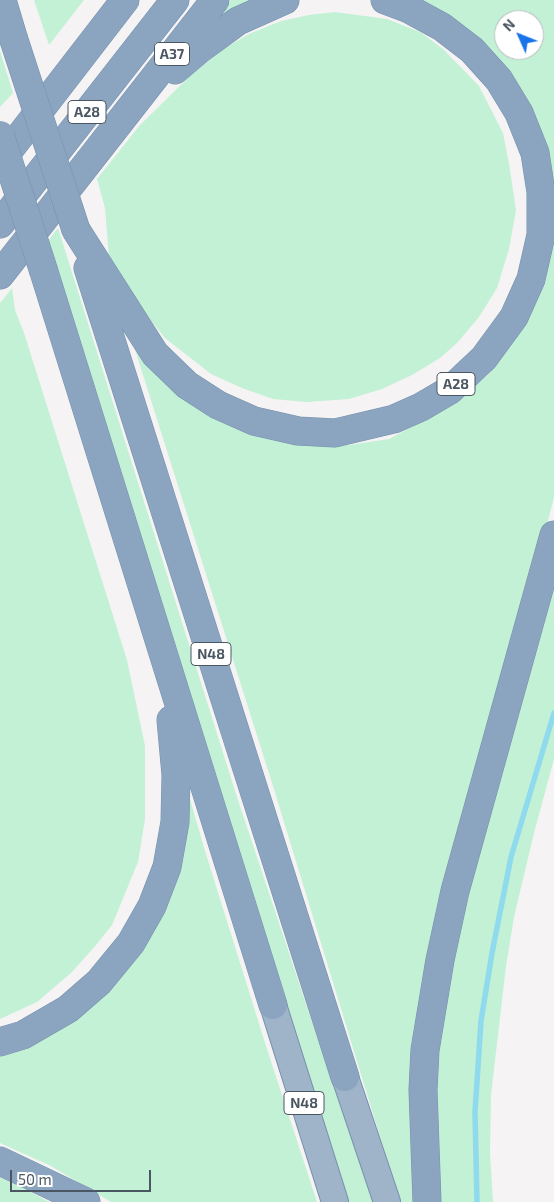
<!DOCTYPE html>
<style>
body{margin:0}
#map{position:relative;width:554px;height:1202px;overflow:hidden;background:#f5f3f3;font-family:"Exo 2",sans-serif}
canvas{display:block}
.north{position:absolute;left:494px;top:10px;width:50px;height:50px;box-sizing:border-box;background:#fff;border:1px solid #b7bbc0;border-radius:50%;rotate:314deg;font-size:14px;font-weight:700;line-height:20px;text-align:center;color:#4a5661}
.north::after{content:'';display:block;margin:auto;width:18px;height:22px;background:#1a73e8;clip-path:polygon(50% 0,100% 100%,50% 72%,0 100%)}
.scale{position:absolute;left:10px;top:1170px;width:141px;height:22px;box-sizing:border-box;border:2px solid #4a5661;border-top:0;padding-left:6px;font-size:15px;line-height:18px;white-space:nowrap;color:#4a5661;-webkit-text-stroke:4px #fff;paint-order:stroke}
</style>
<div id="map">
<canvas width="554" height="1202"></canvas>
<div class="north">N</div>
<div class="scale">50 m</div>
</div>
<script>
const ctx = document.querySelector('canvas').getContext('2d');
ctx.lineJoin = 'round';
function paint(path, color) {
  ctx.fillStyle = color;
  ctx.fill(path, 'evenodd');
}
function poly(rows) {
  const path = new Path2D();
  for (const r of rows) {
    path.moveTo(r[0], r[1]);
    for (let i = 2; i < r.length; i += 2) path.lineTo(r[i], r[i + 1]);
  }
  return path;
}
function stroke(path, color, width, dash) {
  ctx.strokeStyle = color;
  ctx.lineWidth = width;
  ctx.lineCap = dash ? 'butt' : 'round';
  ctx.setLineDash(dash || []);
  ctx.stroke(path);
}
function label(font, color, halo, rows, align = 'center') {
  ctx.font = font + ' "Exo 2",sans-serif';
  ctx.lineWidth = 4;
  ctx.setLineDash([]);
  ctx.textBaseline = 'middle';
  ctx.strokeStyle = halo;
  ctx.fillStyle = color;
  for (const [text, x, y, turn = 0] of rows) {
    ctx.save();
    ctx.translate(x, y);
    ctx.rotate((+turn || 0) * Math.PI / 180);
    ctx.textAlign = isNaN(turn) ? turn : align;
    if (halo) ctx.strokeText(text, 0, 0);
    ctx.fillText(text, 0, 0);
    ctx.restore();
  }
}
const green = poly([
 [34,0,84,0,49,45],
 [231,0,259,0,215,21],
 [410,0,554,0,554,497,532,584,462,824,421,1202,400,1202,273,786,131,337,173,385,325,446,349,445,389,439,441,411,488,375,522,328,540,286,531,118],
 [504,20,534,20,534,50,504,50],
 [335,12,387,19,420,32,443,49,479,86,503,133,509,164,516,210,509,249,497,288,479,317,457,343,440,358,412,375,382,389,349,399,307,402,273,399,242,388,211,374,165,338,140,307,109,258,105,208,97,179,140,125,189,77,223,49,249,34,281,21,309,15],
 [0,51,13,93,0,107],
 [58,228,236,794,315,1031,377,1202,342,1202,41,250],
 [12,288,15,310,24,333,127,660,145,746,145,819,138,862,112,925,96,945,72,972,37,1002,0,1019,0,303],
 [554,581,554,759,534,833,514,917,506,966,491,1095,490,1153,493,1202,440,1202,434,1116,438,1056,454,942],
 [185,782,205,851,266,1046,317,1202,111,1202,51,1166,0,1143,0,1056,38,1039,122,962],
 [0,1177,21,1187,49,1202,0,1202]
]);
const stream = poly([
 [477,1202,475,1112,481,1021,492,953,511,857,554,713]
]);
const trunk = poly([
 [273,1005,335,1202],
 [345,1077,387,1202]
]);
const motorway = poly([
 [2,0,13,37],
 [175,70,201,48,238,21,285,0],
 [0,162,125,0],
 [0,224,175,0],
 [76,230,155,354,187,385,218,405,254,421,298,431,335,433,394,419,421,407,450,390,484,358,514,317,531,279,541,235,541,192,535,153,519,113,499,80,472,50,442,27,409,9,385,0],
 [88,268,345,1077],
 [44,272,273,1005],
 [0,275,215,0],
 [0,1042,23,1035,68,1009,99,982,131,943,152,906,167,867,175,822,176,775,171,720],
 [0,1161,86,1202],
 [427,1202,423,1090,425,1050,440,960,455,891,554,535]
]);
const motorwayBridge = poly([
 [13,37,76,230],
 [0,135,44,272]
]);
const shields = [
 [172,54,35],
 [87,112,38],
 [456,384,38],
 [211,654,40],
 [304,1103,40]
];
const shieldNames = [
 ["A37",172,54],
 ["A28",87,112],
 ["A28",456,384],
 ["N48",211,654],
 ["N48",304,1103]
];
paint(green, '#c3f1d5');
stroke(stream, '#90daee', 5.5);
stroke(trunk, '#7690ad', 28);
stroke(motorway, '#7690ad', 29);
stroke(trunk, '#9fb4c9', 26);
stroke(motorway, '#8ba5c1', 28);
stroke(motorwayBridge, '#7690ad', 29, []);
stroke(motorwayBridge, '#8ba5c1', 28);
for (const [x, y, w] of shields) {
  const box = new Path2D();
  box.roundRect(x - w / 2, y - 11.5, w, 23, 4);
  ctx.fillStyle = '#fff';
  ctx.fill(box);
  stroke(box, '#4a5661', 1);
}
label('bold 14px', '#4a5661', null, shieldNames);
</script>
